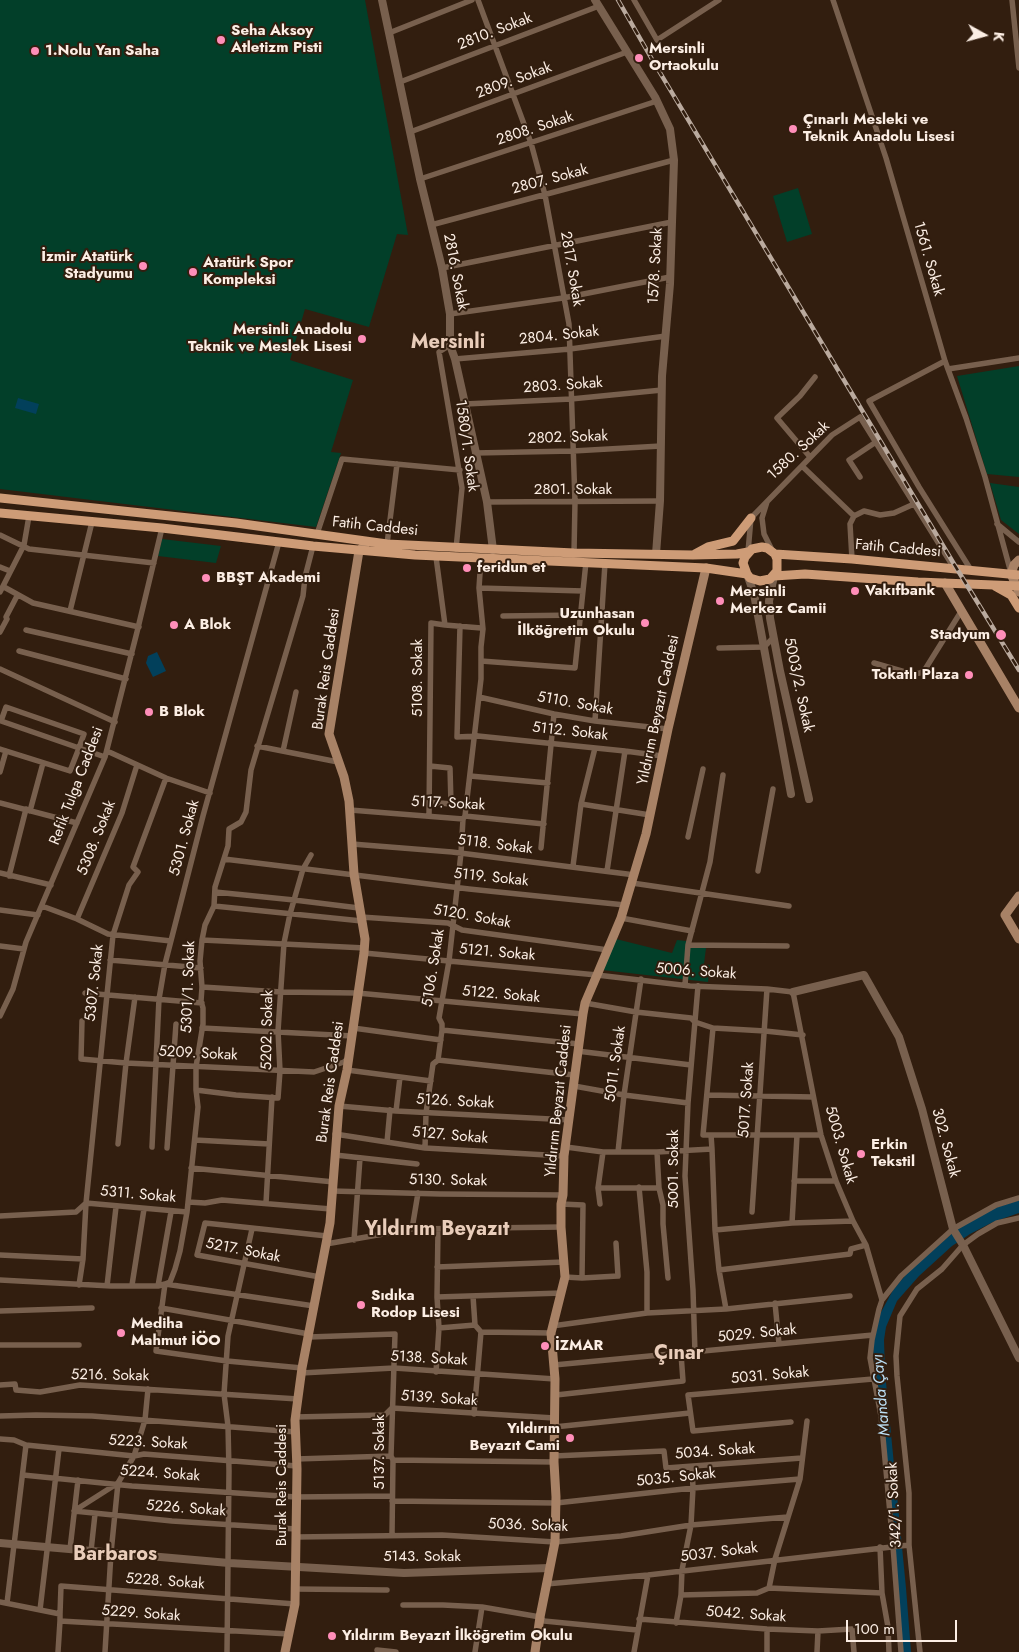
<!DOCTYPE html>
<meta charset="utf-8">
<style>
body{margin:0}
#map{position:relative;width:1019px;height:1652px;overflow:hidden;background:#321e0f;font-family:Jost,sans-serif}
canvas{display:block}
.north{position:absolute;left:959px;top:10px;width:50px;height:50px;-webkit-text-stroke:4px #321e0f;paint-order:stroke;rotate:97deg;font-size:14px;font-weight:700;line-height:20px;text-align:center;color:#fceee4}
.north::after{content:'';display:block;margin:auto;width:18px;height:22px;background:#fceee4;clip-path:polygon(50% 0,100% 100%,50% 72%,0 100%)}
.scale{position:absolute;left:846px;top:1620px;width:111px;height:22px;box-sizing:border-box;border:2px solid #fceee4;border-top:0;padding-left:6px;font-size:15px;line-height:18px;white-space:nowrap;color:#fceee4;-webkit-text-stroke:4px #321e0f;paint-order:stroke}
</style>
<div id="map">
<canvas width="1019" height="1652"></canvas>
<div class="north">K</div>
<div class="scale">100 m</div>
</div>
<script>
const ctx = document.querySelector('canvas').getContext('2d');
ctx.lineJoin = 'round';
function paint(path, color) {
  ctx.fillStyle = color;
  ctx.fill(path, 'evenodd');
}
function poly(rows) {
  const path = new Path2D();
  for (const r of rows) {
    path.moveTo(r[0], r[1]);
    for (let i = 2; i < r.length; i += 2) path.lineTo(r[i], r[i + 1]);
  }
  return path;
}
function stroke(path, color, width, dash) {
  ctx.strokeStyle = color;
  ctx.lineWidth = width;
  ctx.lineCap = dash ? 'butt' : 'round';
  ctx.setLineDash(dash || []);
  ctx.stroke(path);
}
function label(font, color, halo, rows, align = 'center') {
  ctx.font = font + ' Jost,sans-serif';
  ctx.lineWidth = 4;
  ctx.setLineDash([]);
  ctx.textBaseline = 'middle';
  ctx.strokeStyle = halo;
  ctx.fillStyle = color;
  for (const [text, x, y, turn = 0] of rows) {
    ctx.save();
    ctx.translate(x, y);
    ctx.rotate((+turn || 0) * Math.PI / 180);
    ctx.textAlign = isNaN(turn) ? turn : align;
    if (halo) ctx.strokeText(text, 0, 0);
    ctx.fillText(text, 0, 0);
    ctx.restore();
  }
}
const green = poly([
 [0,0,365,0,408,235,397,234,369,327,305,309,290,360,353,380,331,452,341,453,316,527,0,489],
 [798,188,812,234,787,242,773,196],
 [1019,366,1019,477,987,474,957,376],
 [990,483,1019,487,1019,534,1001,520],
 [162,539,221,546,216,563,158,556],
 [616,939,672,953,677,940,686,941,686,948,706,948,704,964,710,965,708,982,602,970]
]);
const water = poly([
 [18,398,39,404,36,414,15,408],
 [157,652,166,671,153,677,146,663,148,656],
 [1019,1200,1019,1213,993,1222,970,1234,952,1246,919,1276,897,1301,886,1327,884,1340,885,1372,906,1588,911,1652,901,1652,897,1588,874,1363,873,1345,880,1314,893,1290,909,1271,948,1237,958,1228,995,1208]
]);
const minor = poly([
 [478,0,531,143,545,195,569,324,575,502,574,553],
 [634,0,657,40,719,0],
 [833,0,886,158,945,361,966,418,985,477,1011,573],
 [1012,0,1019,68],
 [389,33,472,0],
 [400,82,599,6],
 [410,132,627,52],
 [420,179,657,101],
 [431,225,674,160],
 [442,268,672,222],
 [450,314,563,298,670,277],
 [450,345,439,352,462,488,456,549],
 [455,359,570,349,666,336],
 [945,361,869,401,919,487,971,570],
 [948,369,1019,358],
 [465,404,571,399,662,390],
 [475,453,573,451,661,446],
 [810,457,777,418,800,396,815,377],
 [802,466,854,516,850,524,852,559],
 [860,477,849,460,876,442],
 [487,502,660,501],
 [767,502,762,518,764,534,772,550],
 [854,516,864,511,880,515,894,513,914,504],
 [997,524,1019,542],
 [317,534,342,459,460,470],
 [0,535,29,549,154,563],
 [387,544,397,464],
 [748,552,751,518,832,435,860,417,954,568],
 [0,567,10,571],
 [4,587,33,603,139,627],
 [479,588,583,591],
 [0,592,24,545,29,516],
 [70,611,92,522],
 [503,616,581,615],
 [445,625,481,628],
 [460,626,457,737,478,736,625,751,662,756],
 [26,630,132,654],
 [0,632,7,619,6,617,17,596],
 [719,648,764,647,773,638],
 [19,651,126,679],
 [481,661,575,668,586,562],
 [874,663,912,674,920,673,924,671,962,610],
 [0,669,115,722],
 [479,697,554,714,595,721,668,729],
 [595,721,605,563],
 [257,746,338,762],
 [0,749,70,771,79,748,84,734,6,707,1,721,105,757],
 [107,751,166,778,210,793],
 [283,751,296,692],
 [0,772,6,751],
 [470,776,548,783],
 [429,802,451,804,450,768,430,766],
 [0,803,77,823],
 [581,804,650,815],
 [350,810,463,819,465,816,544,824],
 [30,811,43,763],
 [429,816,431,623,445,625,436,557],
 [465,816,481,679,481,647,483,629,479,588,481,558],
 [688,837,703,769],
 [352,844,452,852,635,875],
 [541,848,554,714],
 [224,859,469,889,625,905],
 [573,866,581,804,595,748],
 [607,871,625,751],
 [758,871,773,789],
 [0,873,51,885],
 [9,876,26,809],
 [632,883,789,906],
 [215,892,294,900,359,908],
 [42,906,77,919,108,934,171,941],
 [214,906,362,921],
 [0,910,38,915],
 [361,917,448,923,462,930,608,950],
 [621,918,692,931],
 [77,919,122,813,137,765],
 [202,940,365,948],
 [688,945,787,946],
 [0,946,24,949],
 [364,953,597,975,690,986,767,989,793,992,821,1135,836,1181,853,1221,866,1245,882,1300],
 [110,960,201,968],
 [685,985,688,945,710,862,723,775],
 [202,987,281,992,357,993,583,1014],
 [85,993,202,1003],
 [585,1003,636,1012,691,1018,695,1022,713,1028,765,1031,803,1035],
 [0,1016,13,989,26,942,105,757,137,632,162,528],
 [82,1021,81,1059,126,1063,314,1072,344,1062,349,1058],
 [202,1028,353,1036],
 [353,1028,441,1040],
 [713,1028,703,1135,821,1135],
 [442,1030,579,1044],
 [577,1051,691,1065],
 [438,1060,574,1075],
 [347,1070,431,1081],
 [574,1086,624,1095,688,1103],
 [196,1090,236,1095,278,1098,280,1071,278,1031,284,943,290,914,303,869,311,855],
 [707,1095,813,1097],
 [339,1106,396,1111,570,1120],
 [396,1111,400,1077],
 [335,1134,425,1148,564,1156],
 [195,1140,269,1144],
 [387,1142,390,1110],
 [118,1144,126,1063,135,997],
 [152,1147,159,999,165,964,203,816,279,542],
 [566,1147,603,1152,657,1152,712,1149,711,1135],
 [167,1148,176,1024],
 [425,1148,426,1113,433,1064,438,1060,442,1030,442,1024,439,1018,449,961,461,853,463,819],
 [712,1149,715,1230,719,1270,726,1309],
 [618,1152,624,1095,641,979],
 [657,1152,659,1188,663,1205,663,1224,668,1278],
 [335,1155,417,1164],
 [191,1168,334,1182],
 [794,1181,836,1181],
 [639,1187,647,1272,647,1313],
 [598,1188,659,1188],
 [332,1191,440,1194,563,1195],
 [188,1202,205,1203,222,1200,331,1209],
 [266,1203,272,1097],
 [561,1204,583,1205,582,1278],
 [600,1204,598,1188,603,1152],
 [752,1212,767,989],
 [0,1216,76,1212,86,1203,187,1212],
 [792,1223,797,1135],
 [412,1229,418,1193],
 [715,1230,792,1223,853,1221],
 [354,1240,360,1158],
 [326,1244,412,1229,561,1227],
 [0,1255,83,1259],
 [437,1267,564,1262],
 [719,1270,850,1254,851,1249,866,1245],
 [320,1277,197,1255,205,1223,327,1236],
 [565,1277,582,1278,618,1276,616,1243],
 [0,1280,111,1286,158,1286,165,1284,314,1306],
 [79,1285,83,1259,86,1203,113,935,129,885,138,872,133,867,166,778],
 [132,1285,144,1209],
 [107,1286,116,1207],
 [158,1286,171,1212],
 [473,1296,475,1325,481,1332,474,1414],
 [437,1297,562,1293],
 [775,1303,779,1344],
 [161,1308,309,1334],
 [0,1311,92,1308],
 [552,1326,647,1313,726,1309,850,1296],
 [439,1328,475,1325],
 [481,1332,551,1333],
 [309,1337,395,1334,391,1456,393,1460,392,1535],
 [0,1345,79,1345],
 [695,1353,693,1290,685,1176,688,1103,698,986],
 [554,1365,873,1335],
 [302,1368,227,1361,156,1351,165,1284,170,1282,175,1269,180,1251,187,1212,198,1107,196,1090,196,1067,203,1024,203,1008,201,1001,202,987,200,961,202,940,205,925,214,906,215,887,228,846,229,829,241,822,246,812,251,770,303,596,305,577,313,546],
 [436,1372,439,1328,437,1297,438,1229],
 [301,1373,394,1368,555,1379],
 [0,1385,15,1384,16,1390,40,1392,80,1385,298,1399],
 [556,1395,683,1381,681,1354],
 [0,1416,36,1415,92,1416,296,1432],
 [295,1417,385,1415,392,1408,554,1418],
 [791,1422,693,1431,688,1395,873,1379],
 [554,1427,690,1413],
 [0,1439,14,1440,26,1445,134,1456,144,1454,297,1466],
 [554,1456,664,1451,666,1468,802,1458],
 [296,1459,391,1456],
 [393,1460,554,1462],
 [23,1475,132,1486,296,1497,392,1496],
 [392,1501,556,1503,693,1488,800,1479],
 [74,1511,172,1521,296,1529],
 [74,1511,118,1483],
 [296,1537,442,1535,555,1542,621,1536,691,1525,788,1517],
 [70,1549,78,1480],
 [91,1551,95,1514],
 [546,1584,648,1575,909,1545],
 [769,1588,775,1559,800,1479,807,1421],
 [295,1589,387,1590],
 [882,1593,888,1627,889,1652],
 [681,1595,757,1593,769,1588,882,1593,880,1547],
 [0,1602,60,1614,60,1621,289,1634],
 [7,1603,26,1445],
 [403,1605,443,1605,482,1607,540,1617,544,1621,637,1630],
 [40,1610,59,1449],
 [60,1614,61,1586,295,1604],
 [639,1619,767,1629,818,1631,852,1629,854,1652],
 [676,1623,681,1595,682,1570,691,1525,693,1488,692,1467],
 [377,1650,396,1652],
 [58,1652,60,1621],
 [105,1652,111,1553,118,1483,134,1456,145,1420,148,1389],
 [227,1652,229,1471,228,1426,224,1394,228,1336,252,1229],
 [475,1652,482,1607],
 [634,1652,648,1575],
 [767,1652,767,1629],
 [817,1652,818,1631],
 [901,1652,893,1546,881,1416,870,1358,872,1340,879,1309,882,1300,901,1276,953,1229,996,1205,1019,1198],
 [920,1652,909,1545,909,1493,897,1376,896,1356,900,1316,917,1289,942,1269,963,1245,978,1234,997,1223,1019,1218]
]);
const tertiary = poly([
 [382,0,420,179,442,268,450,314,450,345,455,359,487,502,493,550],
 [595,0,655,97,670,129,674,160,670,284,662,376,660,501,656,554],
 [747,574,754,594,791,794],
 [774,576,769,601,770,618,780,671,809,799],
 [793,992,864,975,899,1037,922,1109,953,1229,963,1245,1019,1358],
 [0,1543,229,1563,404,1573,549,1568]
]);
const secondary = poly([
 [1019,560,1014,565,1011,574,1019,592],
 [945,583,1019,708],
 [1019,896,1005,915,1019,939],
 [285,1652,295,1604,297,1469,295,1420,302,1368,330,1223,339,1106,347,1070,364,953,365,939,354,874,349,801,344,777,329,734,359,551,365,545],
 [535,1652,540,1617,555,1542,556,1497,554,1462,555,1379,551,1333,565,1277,561,1227,561,1204,563,1195,564,1156,583,1014,585,1003,597,975,621,918,646,834,668,729,706,568]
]);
const primary = poly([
 [0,498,236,523,387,544,574,553,693,555,737,554,748,552],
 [0,513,162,528,313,546,415,555,706,568,747,574,750,578,760,581,770,579,777,571,777,559,775,554,767,548,762,547,752,549,745,557,743,563,747,574],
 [695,554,708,547,733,541,751,518],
 [775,554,852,559,1019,575],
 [774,576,805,574,918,582,1019,586],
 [995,586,1011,595,1019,608]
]);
const rail = poly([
 [618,0,653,61,957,569,1019,670]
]);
const markers = [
 [221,40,5,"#ff8eb9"],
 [35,51,5,"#ff8eb9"],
 [639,58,5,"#ff8eb9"],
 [793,129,5,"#ff8eb9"],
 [143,266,5,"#ff8eb9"],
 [193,272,5,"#ff8eb9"],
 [362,339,5,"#ff8eb9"],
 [467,568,5,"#ff8eb9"],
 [206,578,5,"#ff8eb9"],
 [855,591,5,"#ff8eb9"],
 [720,601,5,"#ff8eb9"],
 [645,623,5,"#ff8eb9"],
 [174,625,5,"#ff8eb9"],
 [1001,635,6,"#ff8eb9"],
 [969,675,5,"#ff8eb9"],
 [149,712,5,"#ff8eb9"],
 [861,1154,5,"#ff8eb9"],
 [361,1305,5,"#ff8eb9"],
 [121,1333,5,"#ff8eb9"],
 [545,1346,5,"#ff8eb9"],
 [570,1438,5,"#ff8eb9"],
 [332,1636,5,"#ff8eb9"]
];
const poiNames = [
 ["Seha Aksoy",231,31],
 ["Atletizm Pisti",231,48],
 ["Mersinli",649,49],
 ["Ortaokulu",649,66],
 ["1.Nolu Yan Saha",45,51],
 ["Çınarlı Mesleki ve",803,120],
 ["Teknik Anadolu Lisesi",803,137],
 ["İzmir Atatürk",133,257,"right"],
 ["Stadyumu",133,274,"right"],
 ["Atatürk Spor",203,263],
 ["Kompleksi",203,280],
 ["Mersinli Anadolu",352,330,"right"],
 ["Teknik ve Meslek Lisesi",352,347,"right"],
 ["feridun et",477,568],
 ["BBŞT Akademi",216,578],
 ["Vakıfbank",865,591],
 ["Mersinli",730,592],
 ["Merkez Camii",730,609],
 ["Uzunhasan",635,614,"right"],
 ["İlköğretim Okulu",635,631,"right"],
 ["A Blok",184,625],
 ["Stadyum",990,635,"right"],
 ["Tokatlı Plaza",959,675,"right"],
 ["B Blok",159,712],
 ["Erkin",871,1145],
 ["Tekstil",871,1162],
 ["Sıdıka",371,1296],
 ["Rodop Lisesi",371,1313],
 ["Mediha",131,1324],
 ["Mahmut İÖO",131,1341],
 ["İZMAR",555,1346],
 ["Yıldırım",560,1429,"right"],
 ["Beyazıt Cami",560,1446,"right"],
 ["Yıldırım Beyazıt İlköğretim Okulu",342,1636]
];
const streetNames = [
 ["2810. Sokak",495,32,-21],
 ["2809. Sokak",514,81,-20],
 ["2808. Sokak",535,129,-18],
 ["2807. Sokak",550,180,-15],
 ["1561. Sokak",928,259,74],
 ["1578. Sokak",656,266,-87],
 ["2817. Sokak",571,269,80],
 ["2816. Sokak",455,272,79],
 ["2804. Sokak",559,336,-6],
 ["2803. Sokak",563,386,-4],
 ["2802. Sokak",568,438,-2],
 ["1580/1. Sokak",466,446,82],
 ["1580. Sokak",799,451,-43],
 ["2801. Sokak",573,490],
 ["Fatih Caddesi",375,527,6],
 ["Fatih Caddesi",898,549,5],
 ["Burak Reis Caddesi",327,669,-82],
 ["5108. Sokak",418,678,-90],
 ["5003/2. Sokak",798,685,78],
 ["5110. Sokak",575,704,10],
 ["Yıldırım Beyazıt Caddesi",659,710,-78],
 ["5112. Sokak",570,732,6],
 ["Refik Tulga Caddesi",77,786,-69],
 ["5117. Sokak",448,804,3],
 ["5308. Sokak",97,838,-68],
 ["5301. Sokak",185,838,-75],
 ["5118. Sokak",495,845,7],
 ["5119. Sokak",491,878,6],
 ["5120. Sokak",472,917,10],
 ["5121. Sokak",497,953,5],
 ["5106. Sokak",434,968,-81],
 ["5006. Sokak",696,972,4],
 ["5307. Sokak",95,983,-84],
 ["5301/1. Sokak",189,987,-88],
 ["5122. Sokak",501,995,5],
 ["5202. Sokak",268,1030,-89],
 ["5209. Sokak",198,1054,3],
 ["5011. Sokak",616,1064,-82],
 ["Burak Reis Caddesi",331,1082,-82],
 ["5017. Sokak",747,1100,-86],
 ["Yıldırım Beyazıt Caddesi",559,1101,-84],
 ["5126. Sokak",455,1102,3],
 ["5127. Sokak",450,1136,5],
 ["302. Sokak",945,1143,75],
 ["5003. Sokak",840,1145,74],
 ["5001. Sokak",674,1169,-90],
 ["5130. Sokak",448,1181,1],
 ["5311. Sokak",138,1195,5],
 ["5217. Sokak",243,1251,11],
 ["5029. Sokak",757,1334,-6],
 ["5138. Sokak",429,1359,3],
 ["5216. Sokak",110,1376,1],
 ["5031. Sokak",770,1376,-5],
 ["5139. Sokak",439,1399,4],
 ["5223. Sokak",148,1443,3],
 ["5137. Sokak",380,1452,-90],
 ["5034. Sokak",715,1452,-4],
 ["5224. Sokak",160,1474,4],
 ["5035. Sokak",676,1478,-6],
 ["Burak Reis Caddesi",282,1485,-90],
 ["342/1. Sokak",895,1505,-93],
 ["5226. Sokak",186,1509,4],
 ["5036. Sokak",528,1526,2],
 ["5037. Sokak",719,1553,-7],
 ["5143. Sokak",422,1557],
 ["5228. Sokak",165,1582,4],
 ["5229. Sokak",141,1614,4],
 ["5042. Sokak",746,1615,4]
];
const waterNames = [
 ["Manda Çayı",882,1395,-95]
];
const districtNames = [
 ["Mersinli",448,343],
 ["Yıldırım Beyazıt",437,1230],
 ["Çınar",679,1354],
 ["Barbaros",115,1555]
];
paint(green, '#023f29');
paint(water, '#02405b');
stroke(minor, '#78604e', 5.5);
stroke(tertiary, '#78604e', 8);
stroke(secondary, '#a88266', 9);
stroke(primary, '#ce9c77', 9);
stroke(rail, '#baaa9e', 4.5);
stroke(rail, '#321e0f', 2.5, [8]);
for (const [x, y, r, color] of markers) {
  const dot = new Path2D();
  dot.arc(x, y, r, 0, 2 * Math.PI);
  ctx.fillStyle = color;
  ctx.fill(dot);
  stroke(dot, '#321e0f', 2);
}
label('bold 15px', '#fceee4', '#321e0f', poiNames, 'left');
label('15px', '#fceee4', '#321e0f', streetNames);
label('italic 16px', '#bde1f7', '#321e0f', waterNames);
label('bold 20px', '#e9cdba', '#321e0f', districtNames);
</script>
